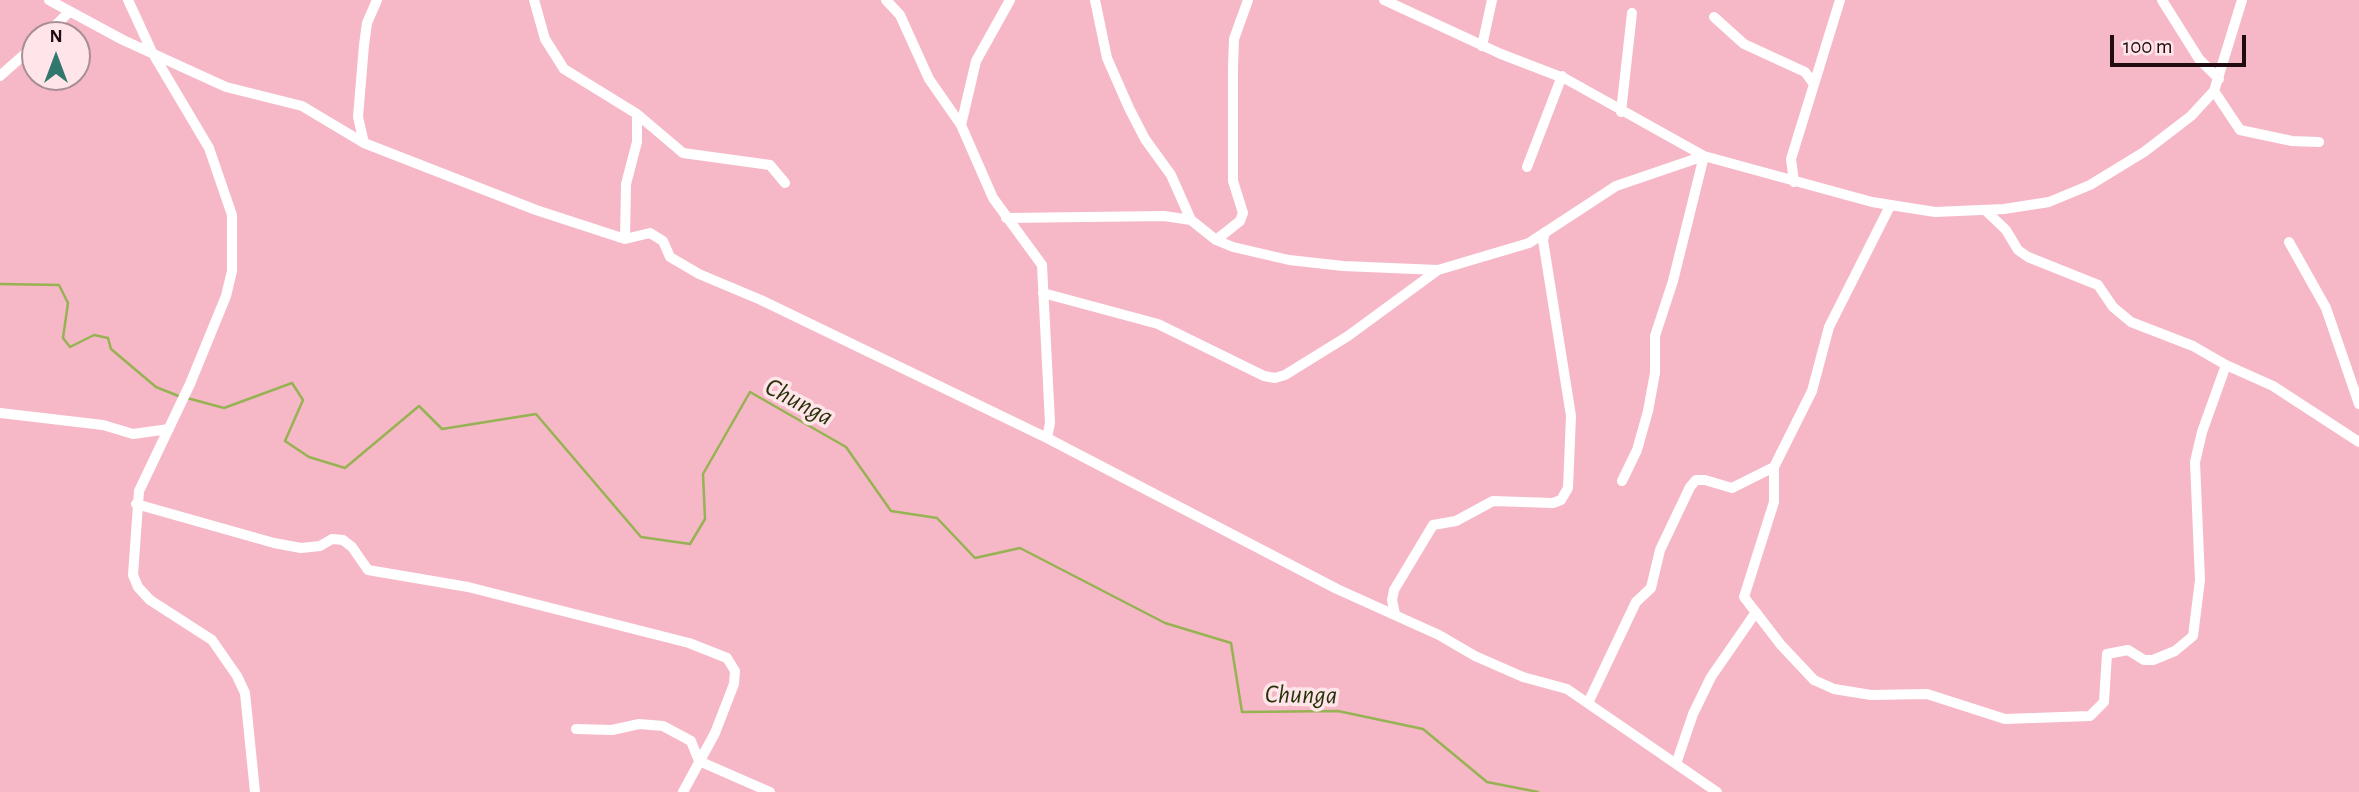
<!DOCTYPE html>
<style>
body{margin:0}
#map{position:relative;width:2359px;height:792px;overflow:hidden;background:#f6b8c7;font-family:"Alegreya Sans",sans-serif}
canvas{display:block}
.north{position:absolute;left:21px;top:21px;width:70px;height:70px;box-sizing:border-box;background:#ffe5ea;border:2px solid #a68e94;border-radius:50%;rotate:0deg;font-size:19px;font-weight:700;line-height:28px;text-align:center;color:#210c12}
.north::after{content:'';display:block;margin:auto;width:24px;height:32px;background:#31776d;clip-path:polygon(50% 0,100% 100%,50% 72%,0 100%)}
.scale{position:absolute;left:2110px;top:35px;width:136px;height:32px;box-sizing:border-box;border:4px solid #210c12;border-top:0;padding-left:9px;font-size:21px;line-height:24px;white-space:nowrap;color:#210c12;-webkit-text-stroke:5px #ffe5ea;paint-order:stroke}
</style>
<div id="map">
<canvas width="2359" height="792"></canvas>
<div class="north">N</div>
<div class="scale">100 m</div>
</div>
<script>
const ctx = document.querySelector('canvas').getContext('2d');
ctx.lineJoin = 'round';
function poly(rows) {
  const path = new Path2D();
  for (const r of rows) {
    path.moveTo(r[0], r[1]);
    for (let i = 2; i < r.length; i += 2) path.lineTo(r[i], r[i + 1]);
  }
  return path;
}
function stroke(path, color, width, dash) {
  ctx.strokeStyle = color;
  ctx.lineWidth = width;
  ctx.lineCap = dash ? 'butt' : 'round';
  ctx.setLineDash(dash || []);
  ctx.stroke(path);
}
function label(font, color, halo, rows, align = 'center') {
  ctx.font = font + ' "Alegreya Sans",sans-serif';
  ctx.lineWidth = 7;
  ctx.setLineDash([]);
  ctx.textBaseline = 'middle';
  ctx.strokeStyle = halo;
  ctx.fillStyle = color;
  for (const [text, x, y, turn = 0] of rows) {
    ctx.save();
    ctx.translate(x, y);
    ctx.rotate((+turn || 0) * Math.PI / 180);
    ctx.textAlign = isNaN(turn) ? turn : align;
    if (halo) ctx.strokeText(text, 0, 0);
    ctx.fillText(text, 0, 0);
    ctx.restore();
  }
}
const stream = poly([
 [0,284,59,285,68,303,63,338,70,347,94,335,108,338,111,349,156,387,181,397],
 [187,398,224,408,292,383,303,400,285,441,309,457,345,468,419,406,442,429,536,414,641,537,690,544,705,519,703,474,750,392,846,447,891,511,937,518,975,558,1020,548,1165,623,1231,643,1242,712,1338,711,1423,729,1487,782,1538,792]
]);
const street = poly([
 [49,0,123,40,226,87,302,106,364,143,536,210,625,239,650,233,663,241,670,257,699,274,761,300,1047,438,1337,589,1439,635,1475,656,1523,677,1567,689,1717,792],
 [128,0,152,52,209,148,232,215,232,271,226,296,190,384,139,491,133,575,138,587,150,600,212,640,237,676,245,693,255,792],
 [534,0,545,39,564,69,637,114,637,142,626,184,625,239],
 [886,0,900,15,929,79,961,125,993,198,1042,265,1050,423,1047,438],
 [1095,0,1107,58,1129,108,1145,139,1171,175,1191,220],
 [1384,0,1501,54,1566,79,1704,156,1872,202,1935,212,2004,209,2049,202,2090,185,2144,152,2191,116,2214,91,2242,0],
 [2162,0,2199,59,2219,79],
 [1714,17,1744,44,1805,72,1814,84],
 [46,35,69,12],
 [1482,46,1492,0],
 [0,76,35,45],
 [2214,91,2240,130,2292,141,2319,142],
 [1621,112,1632,13],
 [637,114,683,153,770,165,785,183],
 [961,125,976,61,1010,0],
 [364,143,358,117,364,45,367,23,377,0],
 [1527,167,1562,76],
 [1794,182,1791,159,1840,0],
 [1985,210,2006,230,2018,250,2028,257,2098,285,2113,307,2131,322,2193,346,2226,365,2273,386,2359,442],
 [1006,218,1164,216,1191,220,1216,240,1233,247,1289,260,1343,266,1438,270],
 [1216,240,1240,221,1243,213,1233,181,1233,67,1234,39,1248,0],
 [2289,242,2326,308,2359,404],
 [1043,293,1158,324,1264,376,1275,378,1285,375,1348,336,1438,270,1529,243,1616,186,1704,156],
 [0,413,103,425,133,434,169,429],
 [1774,467,1774,502,1744,597,1781,645,1814,680,1834,689,1871,695,1927,694,2005,719,2090,716,2104,702,2107,654,2128,650,2144,660,2153,660,2175,651,2193,636,2200,580,2195,462,2202,432,2226,365],
 [1622,481,1637,450,1648,411,1655,373,1655,336,1673,281,1704,156],
 [136,504,274,543,301,548,320,546,332,539,343,540,352,547,368,570,468,587,689,643,727,658,735,671,734,684,715,733,683,792],
 [1395,614,1392,600,1394,590,1433,525,1456,521,1493,501,1553,503,1561,500,1568,488,1571,416,1543,240,1545,232],
 [1588,703,1636,602,1651,588,1660,550,1690,487,1696,480,1705,480,1732,488,1774,467,1812,391,1829,327,1890,206],
 [576,729,612,730,639,724,663,726,691,741,699,761,770,792],
 [1676,764,1693,714,1711,677,1756,612]
]);
const waterNames = [
 ["Chunga",799,402,28],
 ["Chunga",1301,695,1]
];
stroke(stream, '#96b252', 2.5);
stroke(street, '#fff', 10);
label('italic 26px', '#283209', '#ffe5ea', waterNames);
</script>
